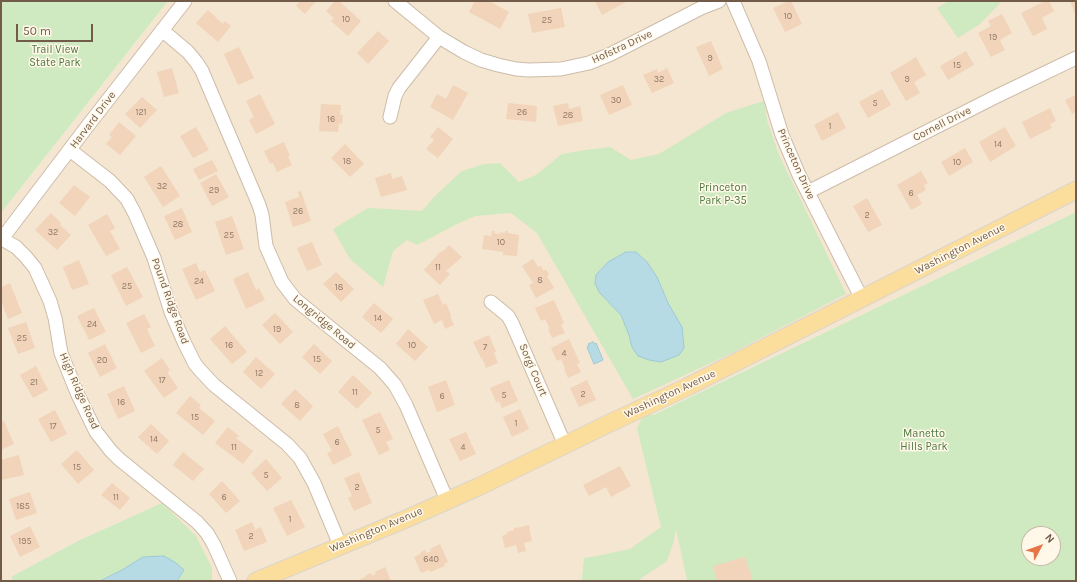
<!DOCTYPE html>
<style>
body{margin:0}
#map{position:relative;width:1077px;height:582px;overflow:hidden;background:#fcf4e2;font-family:Karla,sans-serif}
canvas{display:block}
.frame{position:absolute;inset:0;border:2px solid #735b49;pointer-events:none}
.north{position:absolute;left:1021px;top:526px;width:40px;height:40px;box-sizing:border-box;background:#fff8e8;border:1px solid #c7b9a8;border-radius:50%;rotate:49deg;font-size:11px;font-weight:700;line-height:16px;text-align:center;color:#735b49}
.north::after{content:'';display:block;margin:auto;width:14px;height:18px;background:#e67648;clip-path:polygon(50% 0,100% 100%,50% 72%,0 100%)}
.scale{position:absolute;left:16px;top:24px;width:77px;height:18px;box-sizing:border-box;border:2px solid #735b49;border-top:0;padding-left:5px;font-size:12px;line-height:14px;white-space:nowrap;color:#735b49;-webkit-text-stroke:3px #fff8e8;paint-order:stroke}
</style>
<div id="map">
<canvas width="1077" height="582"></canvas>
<div class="frame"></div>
<div class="north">N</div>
<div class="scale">50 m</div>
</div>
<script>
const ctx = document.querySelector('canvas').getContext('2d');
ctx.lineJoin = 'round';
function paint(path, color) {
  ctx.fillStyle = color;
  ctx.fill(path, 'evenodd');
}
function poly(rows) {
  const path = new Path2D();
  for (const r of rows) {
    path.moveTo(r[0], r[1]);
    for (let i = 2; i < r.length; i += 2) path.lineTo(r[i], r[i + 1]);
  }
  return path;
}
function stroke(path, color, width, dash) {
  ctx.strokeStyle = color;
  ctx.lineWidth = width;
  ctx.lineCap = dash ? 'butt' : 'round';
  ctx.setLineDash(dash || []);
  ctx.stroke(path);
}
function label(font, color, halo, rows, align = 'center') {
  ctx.font = font + ' Karla,sans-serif';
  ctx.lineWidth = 3;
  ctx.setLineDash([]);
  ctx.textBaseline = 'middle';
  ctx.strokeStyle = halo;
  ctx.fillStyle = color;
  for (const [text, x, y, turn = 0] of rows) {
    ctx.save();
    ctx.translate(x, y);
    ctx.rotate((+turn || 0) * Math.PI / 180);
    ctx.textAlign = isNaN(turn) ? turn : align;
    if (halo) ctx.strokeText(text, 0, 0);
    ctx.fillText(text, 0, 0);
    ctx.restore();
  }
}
const residential = poly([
 [168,1,1076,1,1076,212,653,415,687,581,1,581,1,213]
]);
const green = poly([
 [1,1,168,1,1,213],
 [949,1,1002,1,980,24,958,38,937,8],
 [764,101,767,120,779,155,846,294,728,355,633,399,537,233,511,213,475,216,455,225,417,245,407,240,393,251,383,287,350,259,333,229,368,208,422,211,435,196,462,171,485,164,500,163,519,182,536,175,562,154,585,150,610,147,631,160,659,154,726,113],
 [626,252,668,303,682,327,632,347,629,335,621,315,599,292,596,275,608,262],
 [1076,212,1076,581,687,581,676,529,674,540,667,561,637,581,583,581,582,578,584,558,597,556,630,549,661,527,637,428,641,420,648,414,653,415],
 [1029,534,1053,534,1053,558,1029,558],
 [162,503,196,536,212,568,212,581,177,581,179,580,122,570,100,581,13,581,11,577,78,541]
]);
const water = poly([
 [626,252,636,252,647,262,657,277,668,303,682,327,684,348,679,355,661,362,649,360,638,356,632,347,629,335,621,315,599,292,595,283,596,275,608,262,626,252],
 [593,342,594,344,596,343,603,360,594,364,587,347,589,346,588,344,593,342],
 [164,556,176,563,184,570,177,581,100,581,122,570,143,557,164,556]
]);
const building = poly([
 [300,1,316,1,305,14,296,6],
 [335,1,339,1,361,21,348,36,331,21,334,18,326,11],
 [475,1,489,1,509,12,500,29,469,12],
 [595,1,626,1,626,2,602,15],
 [789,1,791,1,802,24,785,32,773,8],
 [1045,1,1049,1,1054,11,1042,18,1047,29,1033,36,1021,13],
 [1070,1,1076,1,1076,14,1075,14],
 [561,8,565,27,532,33,528,14],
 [208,10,223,24,225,21,231,26,218,42,196,23],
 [1002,14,1012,33,1000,40,1005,50,991,57,978,33,991,26,988,21],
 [378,31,389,41,368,64,357,53],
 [711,41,723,69,709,76,696,47],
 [239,47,254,78,238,85,224,54],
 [966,51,974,65,948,80,940,66],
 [916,57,926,75,914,82,920,93,906,101,890,73],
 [172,68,179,93,164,97,157,72],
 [667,68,674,83,652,93,643,75,657,69,658,73],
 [453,85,468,93,453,120,430,107,437,94,446,99],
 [623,85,632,105,609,115,600,95],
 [882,89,891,105,868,118,859,102],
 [260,94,275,124,256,134,249,120,254,117,246,101],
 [1076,95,1076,112,1072,114,1065,100],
 [142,97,157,110,140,128,125,114],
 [508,103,537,106,536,122,506,119],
 [568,103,569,109,580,106,583,121,558,126,553,106],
 [321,104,341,105,340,115,343,115,342,124,339,123,338,132,319,131],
 [1050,108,1056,121,1050,124,1052,128,1030,139,1022,122],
 [838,112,846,128,822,141,814,125],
 [119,122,136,136,120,155,106,144,112,137,109,135],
 [196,127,209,150,193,158,180,136],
 [438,127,453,139,438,158,426,149,434,140,430,137],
 [1005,127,1016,146,990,162,979,142],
 [284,142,290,156,288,157,292,165,277,172,273,163,270,164,264,151],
 [345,144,364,164,350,177,331,158],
 [965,148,973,162,949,176,941,162],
 [212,160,218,171,199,180,193,169],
 [161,166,180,196,163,207,144,177],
 [921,171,928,183,924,185,926,190,917,195,922,204,911,210,897,185],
 [391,173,392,179,402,176,407,190,381,197,375,178],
 [216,174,229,197,212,206,200,183],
 [74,185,90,197,75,216,59,203],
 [301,191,311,221,293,227,285,202,299,197,298,192],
 [867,198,882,225,868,232,853,206],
 [182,208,192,232,175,240,164,216],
 [51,213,61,223,60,225,71,235,57,250,35,230],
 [107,214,115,228,110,231,120,249,106,256,88,225],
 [232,216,244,249,226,255,215,222],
 [492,231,495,231,494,233,500,234,500,232,505,233,505,231,508,231,508,233,519,235,517,256,503,255,503,252,482,249,484,235,491,236],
 [312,242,322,265,307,271,297,248],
 [449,245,462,257,446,271,450,274,440,285,424,270,441,251,442,252],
 [533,259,538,267,541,266,544,271,546,269,549,275,547,276,554,288,536,298,529,285,533,283,522,266],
 [79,260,89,284,72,290,63,267],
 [196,263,200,272,205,270,215,291,196,300,182,269],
 [127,267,143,297,126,306,111,275],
 [248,272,256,290,259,288,265,300,246,309,233,279],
 [336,272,354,289,341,302,323,284],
 [10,283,22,313,8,319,1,301,1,287],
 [438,294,443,305,446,303,451,315,450,316,454,325,445,329,442,320,434,324,423,300],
 [554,300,564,323,561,325,565,333,552,338,548,329,550,329,545,319,541,321,535,308],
 [374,303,393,319,381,333,362,317],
 [94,308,106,332,89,340,77,316],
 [275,313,293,332,280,344,262,325],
 [144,314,151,327,147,329,155,346,141,353,126,323],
 [26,322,35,348,18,354,8,328],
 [225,326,247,352,232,364,210,339],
 [408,329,428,347,415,361,396,344],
 [489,335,496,352,494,353,498,363,486,368,482,358,481,358,473,342],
 [569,339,580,363,577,364,581,372,568,378,564,369,565,368,561,359,557,361,551,348],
 [105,344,117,368,100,377,88,353],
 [314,344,332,361,320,374,302,357],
 [256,357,275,374,261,389,243,372],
 [162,358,170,370,167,372,178,388,164,398,144,371],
 [36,366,48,390,33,398,20,375],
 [353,375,372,393,357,409,338,392],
 [446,380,455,405,437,412,428,387],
 [509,380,518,401,502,408,499,401,496,402,490,388],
 [587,380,596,400,579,407,570,388],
 [124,386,135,411,118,419,107,394],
 [295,389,313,406,300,421,281,404],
 [190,396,201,405,199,408,215,421,203,435,176,413],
 [520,409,529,429,512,437,503,417],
 [55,410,67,434,51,442,38,419],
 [380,412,393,439,386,442,390,450,379,455,362,420],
 [4,421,14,444,1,450,1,422],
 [151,424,169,441,157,454,138,437],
 [338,426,352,455,333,465,327,453,332,451,323,434],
 [228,427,239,436,236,438,253,451,243,464,215,443],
 [466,432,476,454,460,461,449,439],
 [77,450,94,470,78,484,61,464],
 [183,452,204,469,193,481,173,465],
 [19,455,24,475,1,480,1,460],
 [266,459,282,478,267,491,251,473],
 [620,466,631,486,611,497,606,487,589,496,583,485],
 [359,472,372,503,354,511,348,498,352,496,344,478],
 [222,481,240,501,226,513,209,494],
 [112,483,130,498,120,510,101,495],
 [30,492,37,513,16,520,9,499],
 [291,500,305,527,287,536,273,508],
 [252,522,255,530,261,527,267,542,244,551,235,530],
 [529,525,530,528,529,528,532,541,524,543,526,551,518,553,516,545,505,548,502,536,507,534,507,532,514,530,514,528,517,527,517,528],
 [30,526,40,547,20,557,10,536],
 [440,544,448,562,444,564,445,566,430,572,429,570,421,573,414,557,420,554,420,553,425,550,427,553,431,551,430,549],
 [745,557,753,581,717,581,713,566],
 [385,567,391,581,359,581,359,580,365,577,365,576,371,573,372,576,376,574,375,572]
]);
const minor = poly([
 [395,1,439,37,464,52,481,60,498,65,516,69,529,70,561,69,589,63,611,54,701,8,719,1],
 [733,1,759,61,782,135,799,175,862,299],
 [162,30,188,52,197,63,202,71,259,205,262,215,266,246,282,282,295,299,301,304,380,368,395,385,406,405,447,500],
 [390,117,395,96,399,88,439,37],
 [70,150,110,181,127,199,135,214,154,258,171,312,184,342,195,364,200,370,214,385,287,444,300,458,314,483,340,545],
 [808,192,993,98,1076,58],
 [2,239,16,247,26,257,35,268,50,301,55,318,61,353,78,395,96,432,111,451,119,459,197,522,207,533,214,545,230,581],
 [1,240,86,128,185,1],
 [491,302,508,316,512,323,565,445]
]);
const major = poly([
 [256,581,406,519,478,487,612,422,687,387,1076,190]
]);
const numberNames = [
 ["10",788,16],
 ["10",346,19],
 ["25",547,20],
 ["19",993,37],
 ["9",710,58],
 ["15",957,65],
 ["32",659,79],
 ["9",907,79],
 ["30",616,100],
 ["5",875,103],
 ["121",141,112],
 ["26",522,112],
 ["28",568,115],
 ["16",331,119],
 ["1",830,126],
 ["14",998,144],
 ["18",347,161],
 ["10",957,162],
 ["32",162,186],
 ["29",214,190],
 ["6",911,193],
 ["26",298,211],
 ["2",867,215],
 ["28",178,224],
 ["32",53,232],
 ["25",229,235],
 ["10",501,242],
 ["11",438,267],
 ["8",540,280],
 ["24",199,281],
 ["25",127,286],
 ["18",339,287],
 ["14",378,318],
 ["24",92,324],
 ["19",277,329],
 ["25",22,338],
 ["16",229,345],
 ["10",412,345],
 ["7",485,347],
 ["4",564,353],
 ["15",317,359],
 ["20",102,360],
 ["12",259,373],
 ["17",162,380],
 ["21",34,382],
 ["11",355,392],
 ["2",583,394],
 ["5",504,395],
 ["6",442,396],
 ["16",121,402],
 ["8",297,405],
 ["15",195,417],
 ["1",516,423],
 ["17",53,426],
 ["5",378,430],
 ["14",154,439],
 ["6",337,442],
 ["11",234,447],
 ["4",463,447],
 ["15",77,467],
 ["5",266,475],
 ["2",357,487],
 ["11",116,497],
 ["6",224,497],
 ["185",23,506],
 ["1",290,519],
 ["2",251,536],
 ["195",25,541],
 ["640",431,559]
];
const streetNames = [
 ["Hofstra Drive",622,47,-25],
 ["Harvard Drive",93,120,-53],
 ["Cornell Drive",942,124,-27],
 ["Princeton Drive",796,164,66],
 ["Washington Avenue",960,249,-27],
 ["Pound Ridge Road",170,301,70],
 ["Longridge Road",324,322,40],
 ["Sorgi Court",533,370,67],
 ["High Ridge Road",79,391,66],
 ["Washington Avenue",670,394,-25],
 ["Washington Avenue",376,530,-23]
];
const parkNames = [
 ["Trail View",55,50],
 ["State Park",55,63],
 ["Princeton",723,188],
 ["Park P-35",723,201],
 ["Manetto",924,434],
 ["Hills Park",924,447]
];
paint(residential, '#f4e6d1');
paint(green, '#cfe9c1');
paint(water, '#b7dbe5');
stroke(water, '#9dcad7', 1);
paint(building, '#f1d4ba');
stroke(minor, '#cdbca9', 15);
stroke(major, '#dbd4d0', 19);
stroke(minor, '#fff', 13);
stroke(major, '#fbde9b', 17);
label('9px', '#927965', null, numberNames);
label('11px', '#735b49', '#fff8e8', streetNames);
label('11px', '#4d7941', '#fff8e8', parkNames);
</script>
